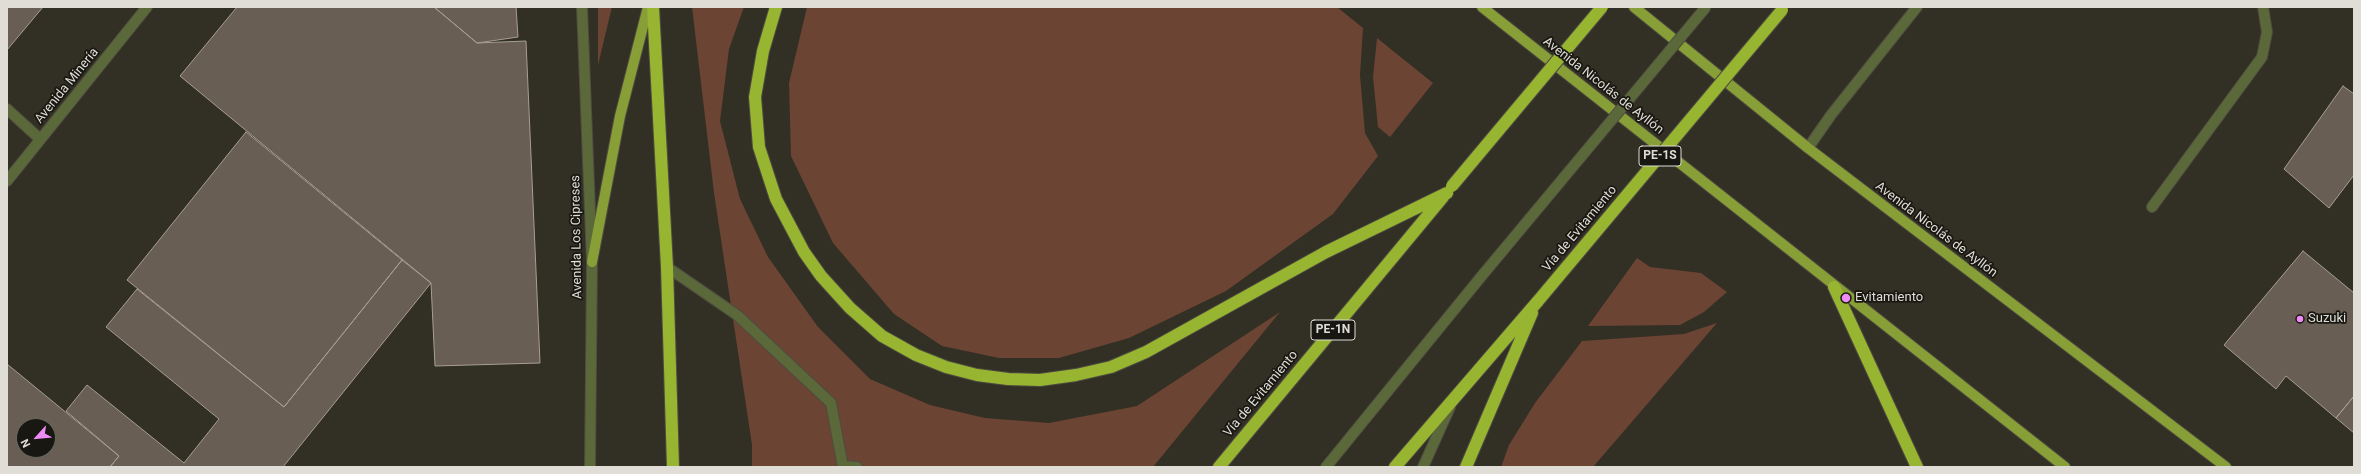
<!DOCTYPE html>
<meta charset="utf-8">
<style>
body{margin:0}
#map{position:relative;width:2361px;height:474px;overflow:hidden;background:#322f24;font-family:Roboto,sans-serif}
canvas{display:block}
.frame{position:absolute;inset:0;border:8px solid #dfddd5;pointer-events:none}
.north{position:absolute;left:16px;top:418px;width:40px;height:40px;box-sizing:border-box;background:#191712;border:1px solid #686660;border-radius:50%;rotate:243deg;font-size:11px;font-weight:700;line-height:16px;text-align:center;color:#dfddd5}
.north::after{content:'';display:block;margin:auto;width:14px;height:18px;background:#ef8bf6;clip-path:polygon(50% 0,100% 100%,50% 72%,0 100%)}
</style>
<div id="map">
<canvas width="2361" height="474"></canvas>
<div class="frame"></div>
<div class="north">N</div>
</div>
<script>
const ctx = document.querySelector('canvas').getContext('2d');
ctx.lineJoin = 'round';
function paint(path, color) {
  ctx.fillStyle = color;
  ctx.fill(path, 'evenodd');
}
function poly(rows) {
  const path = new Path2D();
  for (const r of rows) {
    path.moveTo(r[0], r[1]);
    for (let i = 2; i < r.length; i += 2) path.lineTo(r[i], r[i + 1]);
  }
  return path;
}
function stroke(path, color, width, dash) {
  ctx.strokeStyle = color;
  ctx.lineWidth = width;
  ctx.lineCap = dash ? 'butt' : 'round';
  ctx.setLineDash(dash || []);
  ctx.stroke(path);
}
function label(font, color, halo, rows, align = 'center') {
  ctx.font = font + ' Roboto,sans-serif';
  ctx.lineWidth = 3.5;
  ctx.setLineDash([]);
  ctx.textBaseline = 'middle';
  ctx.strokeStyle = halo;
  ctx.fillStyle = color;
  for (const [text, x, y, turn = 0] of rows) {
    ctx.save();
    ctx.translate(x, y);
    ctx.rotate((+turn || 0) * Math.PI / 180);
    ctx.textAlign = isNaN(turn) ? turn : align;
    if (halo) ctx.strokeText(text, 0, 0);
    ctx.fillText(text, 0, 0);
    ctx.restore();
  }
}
const green = poly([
 [598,7,612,7,598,65],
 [692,7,744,7,729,49,720,121,740,199,768,257,818,327,870,379,930,405,985,418,1049,423,1137,406,1280,312,1153,467,752,467,752,445,714,193],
 [807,7,1337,7,1363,28,1360,75,1365,133,1378,156,1333,214,1226,291,1129,338,1059,358,999,358,942,346,894,314,833,243,791,156,789,83],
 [1377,38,1433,83,1390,137,1378,127,1373,77],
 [1637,258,1650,267,1701,273,1727,292,1704,312,1680,325,1588,326],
 [1717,323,1593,467,1501,467,1509,445,1535,403,1582,341,1684,334]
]);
const building = poly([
 [7,7,43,7,7,50,7,7],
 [237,7,434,7,477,43,526,41,540,363,435,366,431,283,180,76,237,7],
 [434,7,516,7,518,37,477,43,434,7],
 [2343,86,2354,94,2354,175,2329,208,2284,169,2343,86],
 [246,132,402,260,284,407,127,280,246,132],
 [2303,251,2354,293,2354,396,2336,418,2286,376,2276,389,2224,345,2303,251],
 [402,260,431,283,283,467,110,467,119,456,66,411,87,385,184,463,219,419,106,327,137,289,284,407,402,260],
 [7,364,119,456,110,467,7,467,7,364],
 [24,426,48,426,48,450,24,450,24,426],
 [2354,396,2354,433,2336,418,2354,396]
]);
const minor = poly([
 [582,7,592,262,590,467],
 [7,109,40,139],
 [1808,148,1831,115,1917,7],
 [7,181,147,7],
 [2152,207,2262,57,2267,32,2263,7],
 [667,267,737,315,831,403,843,467],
 [843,466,857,467],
 [1326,467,1480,278],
 [1423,467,1450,407]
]);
const major = poly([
 [1482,7,2065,467],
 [1634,7,1808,148,2226,467],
 [592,262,620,116,648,7]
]);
const highway = poly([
 [653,7,667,267,673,467],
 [776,7,763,51,755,97,759,147,776,199,804,252,821,276,850,308,882,336,916,355,946,367,977,375,1008,379,1040,380,1076,375,1111,367,1146,352,1326,252,1447,193],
 [1834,287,1917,467],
 [1219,467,1443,197],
 [1395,467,1538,301],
 [1466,467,1532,313]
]);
const minorBridge = poly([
 [1480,278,1706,7]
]);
const highwayBridge = poly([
 [1452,186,1602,7],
 [1538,301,1782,10]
]);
const markers = [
 [1846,298,5,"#ef8bf6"],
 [2300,319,4,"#ef8bf6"]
];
const shields = [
 [1660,156,42],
 [1333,330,44]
];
const shieldNames = [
 ["PE-1S",1660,156],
 ["PE-1N",1333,330]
];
const streetNames = [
 ["Avenida Minería",67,86,-51],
 ["Avenida Nicolás de Ayllón",1603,86,38],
 ["Vía de Evitamiento",1580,229,-50],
 ["Avenida Nicolás de Ayllón",1936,230,37],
 ["Avenida Los Cipreses",577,237,-91],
 ["Vía de Evitamiento",1261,394,-50]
];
const poiNames = [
 ["Evitamiento",1855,298],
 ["Suzuki",2308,319]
];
paint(green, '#6b4433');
paint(building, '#685e54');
stroke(building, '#a89e93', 1);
stroke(minor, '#4e4b40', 12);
stroke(major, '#4e4b40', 12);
stroke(highway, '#4e4b40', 14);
stroke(minor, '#5b6839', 10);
stroke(major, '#879f36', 10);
stroke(highway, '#97b530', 12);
stroke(minorBridge, '#4e4b40', 12, []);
stroke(highwayBridge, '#4e4b40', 14, []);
stroke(minorBridge, '#5b6839', 10);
stroke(highwayBridge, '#97b530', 12);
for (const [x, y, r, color] of markers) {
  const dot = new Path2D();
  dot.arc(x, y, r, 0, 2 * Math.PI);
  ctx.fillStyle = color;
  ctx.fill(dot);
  stroke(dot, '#191712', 1.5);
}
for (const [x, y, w] of shields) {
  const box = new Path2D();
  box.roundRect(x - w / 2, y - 10, w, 20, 3);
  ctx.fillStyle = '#191712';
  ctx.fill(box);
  stroke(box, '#dfddd5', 1);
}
label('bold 12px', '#dfddd5', null, shieldNames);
label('13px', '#dfddd5', '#191712', streetNames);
label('13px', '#dfddd5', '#191712', poiNames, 'left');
</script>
